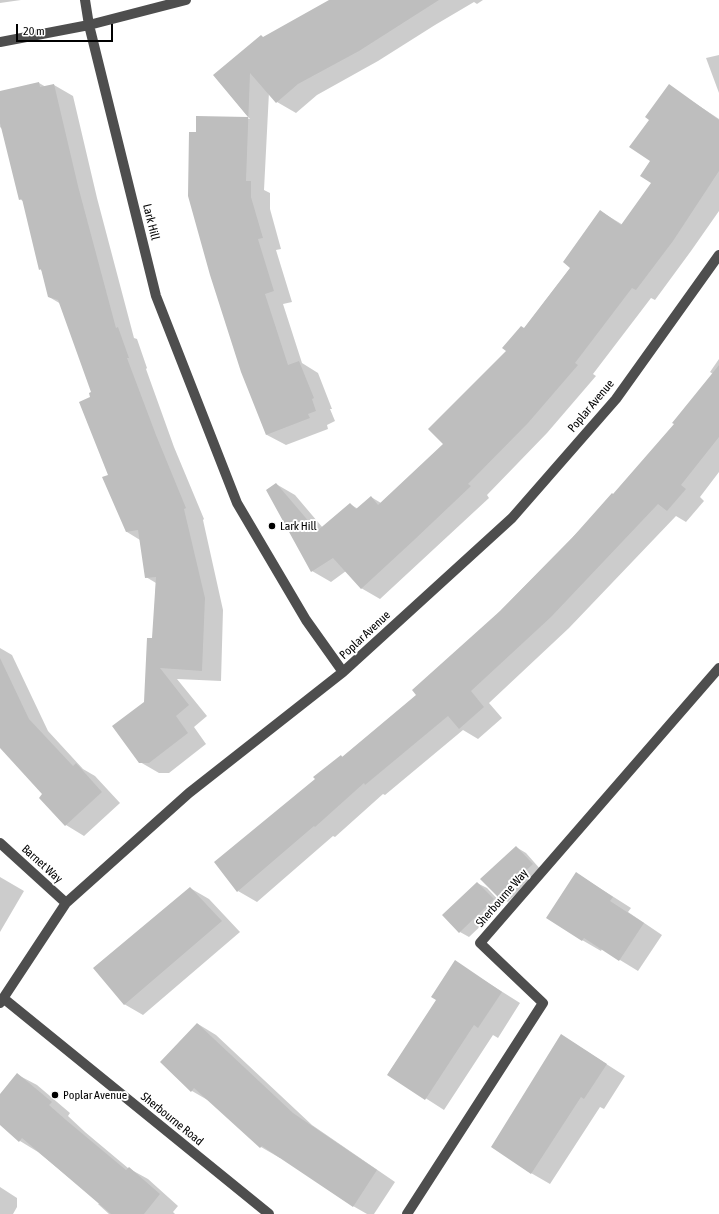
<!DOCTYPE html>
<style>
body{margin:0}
#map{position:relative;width:719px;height:1214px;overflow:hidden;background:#fff;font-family:"Asap Condensed",sans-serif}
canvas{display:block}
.scale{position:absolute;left:16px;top:24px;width:97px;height:18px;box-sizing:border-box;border:2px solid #000;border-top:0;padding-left:5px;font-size:12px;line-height:14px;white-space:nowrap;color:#000;-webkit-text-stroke:3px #fff;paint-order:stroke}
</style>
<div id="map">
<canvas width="719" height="1214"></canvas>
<div class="scale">20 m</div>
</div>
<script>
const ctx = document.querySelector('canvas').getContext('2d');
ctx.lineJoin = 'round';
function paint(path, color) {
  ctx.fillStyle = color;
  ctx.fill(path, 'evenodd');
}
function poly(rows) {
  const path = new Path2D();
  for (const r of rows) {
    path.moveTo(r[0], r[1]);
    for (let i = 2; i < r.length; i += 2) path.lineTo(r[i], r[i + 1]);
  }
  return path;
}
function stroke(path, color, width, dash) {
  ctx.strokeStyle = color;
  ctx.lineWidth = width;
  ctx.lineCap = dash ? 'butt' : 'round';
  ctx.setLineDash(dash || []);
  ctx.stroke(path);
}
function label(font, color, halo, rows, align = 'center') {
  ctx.font = font + ' "Asap Condensed",sans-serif';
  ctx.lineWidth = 4;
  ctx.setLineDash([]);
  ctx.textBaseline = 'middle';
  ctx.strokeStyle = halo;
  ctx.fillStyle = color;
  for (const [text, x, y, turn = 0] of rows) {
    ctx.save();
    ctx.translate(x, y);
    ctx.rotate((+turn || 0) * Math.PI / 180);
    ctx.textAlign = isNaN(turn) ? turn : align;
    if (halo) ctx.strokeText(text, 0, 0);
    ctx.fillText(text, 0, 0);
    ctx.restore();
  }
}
const shadow = poly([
 [0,0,21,0,0,3],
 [331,0,483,0,477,4,474,2,435,25,378,61,317,95,296,113,277,102,269,92,264,190,270,193,270,209,281,249,276,250,292,302,283,304,302,363,318,373,332,409,330,409,335,421,327,425,328,429,286,445,267,435,197,133,197,117,250,119,214,75,264,38],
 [719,55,719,93,706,58],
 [39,83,46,87,54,85,73,96,97,198,134,338,137,339,147,368,146,369,174,447,204,519,203,520,223,610,221,681,177,679,207,716,194,727,206,744,169,773,159,773,140,762,145,703,153,639,156,583,146,577,140,540,127,532,109,475,92,398,92,393,61,304,49,297,42,271,40,269,24,202,20,199,2,129,0,127,0,92],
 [669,86,719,119,719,211,691,251,655,300,651,298,593,374,596,376,547,433,487,495,489,498,380,599,361,588,346,571,331,582,312,571,276,484,295,495,323,528,350,504,358,509,371,497,381,503,444,444,507,351,571,267,600,211,623,225,653,183,650,119],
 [719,359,719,472,700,497,704,501,686,522,676,516,569,628,489,703,502,718,478,739,463,730,385,795,383,794,335,837,333,836,257,902,238,891,317,779,341,756,343,757,418,695,614,495,675,424,713,374,710,372],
 [0,648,12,655,48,731,83,769,95,776,120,803,84,836,66,825,44,794,0,746],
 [516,847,526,853,541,870,508,902,498,896],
 [576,873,631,908,628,912,662,935,638,971,602,949,601,951,582,940],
 [0,877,24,891,0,932],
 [477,883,487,888,503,905,469,937,460,932],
 [190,888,209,899,240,932,143,1015,124,1004],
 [455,962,520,1003,498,1038,493,1035,444,1110,388,1074,438,1000],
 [198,1024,216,1035,312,1125,395,1182,374,1214,367,1214,353,1206,281,1157,280,1158,261,1147,211,1102,192,1091,162,1062],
 [561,1035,625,1076,604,1109,600,1107,550,1184,531,1173],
 [18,1075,37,1085,70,1113,68,1116,85,1132,128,1168,148,1179,178,1206,173,1212,175,1214,109,1214,98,1204,100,1203,38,1152,20,1141,0,1124,0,1096],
 [0,1187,17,1198,17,1207,13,1214,0,1214]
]);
const building = poly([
 [329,0,439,0,359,51,298,84,276,103,250,73,246,181,251,181,251,197,263,238,258,239,274,291,265,294,288,365,299,361,314,398,312,399,316,411,308,414,310,418,266,435,241,372,210,275,188,196,189,132,196,132,196,116,248,117,213,75,261,35,263,37],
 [39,82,40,87,54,84,78,186,116,328,118,327,129,358,127,358,156,435,186,508,184,509,205,598,202,671,160,668,189,705,176,716,188,733,149,763,139,763,112,726,144,702,147,638,152,638,156,577,145,578,138,530,126,532,102,477,108,475,79,402,90,397,89,393,91,392,58,300,48,297,41,269,39,270,22,199,19,200,0,123,0,91],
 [669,84,719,120,719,171,673,241,636,290,632,288,575,363,578,365,528,423,468,484,471,486,413,541,361,589,333,558,311,572,266,490,276,483,317,531,350,503,356,509,371,496,378,505,443,444,428,429,506,351,502,348,521,326,524,328,570,268,563,262,600,210,621,225,651,183,640,176,650,161,629,147,649,120,645,117],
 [719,365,719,437,681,485,686,489,667,511,658,504,551,617,471,691,484,707,459,729,448,716,365,785,364,783,315,827,314,826,237,892,214,862,315,779,313,777,341,755,342,757,416,695,412,690,500,611,572,538,612,493,613,494,674,424,672,423],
 [0,658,29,719,73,766,76,763,102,792,65,826,39,798,42,794,0,748],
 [516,846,533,864,498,897,480,879],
 [576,872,613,897,610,901,644,923,619,961,584,938,582,941,546,918],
 [477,882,494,899,459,933,442,915],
 [190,887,222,921,124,1005,93,968],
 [455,960,502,992,478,1028,474,1025,425,1100,387,1075,436,1000,431,997],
 [197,1023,293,1113,377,1170,353,1207,262,1146,260,1148,194,1088,191,1092,160,1062],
 [561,1034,607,1064,584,1099,581,1097,531,1174,491,1147],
 [17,1073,52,1102,49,1105,66,1120,126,1170,129,1167,160,1194,144,1214,111,1214,22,1138,19,1142,0,1125,0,1094]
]);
const minor = poly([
 [85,0,89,25,156,296,237,503,306,620,343,672],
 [0,42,89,25,186,0],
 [0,843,66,903],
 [3,998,269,1214],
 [0,1003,66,903,189,793,343,672,512,518,616,399,719,255],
 [407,1214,543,1003,480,943,719,668]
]);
const markers = [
 [272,526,4,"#000"],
 [55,1095,4,"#000"]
];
const streetNames = [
 ["Lark Hill",151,222,76],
 ["Poplar Avenue",591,406,-50],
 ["Poplar Avenue",365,635,-43],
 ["Barnet Way",42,864,42],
 ["Sherbourne Way",502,898,-49],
 ["Sherbourne Road",172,1119,39]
];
const poiNames = [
 ["Lark Hill",280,526],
 ["Poplar Avenue",63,1095]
];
paint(shadow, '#0003');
paint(building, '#bebebe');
stroke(minor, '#4e4e4e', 10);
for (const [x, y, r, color] of markers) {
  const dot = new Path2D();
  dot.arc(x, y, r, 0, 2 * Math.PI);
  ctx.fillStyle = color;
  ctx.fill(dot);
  stroke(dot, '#fff', 1.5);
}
label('12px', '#000', '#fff', streetNames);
label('12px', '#000', '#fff', poiNames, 'left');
</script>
